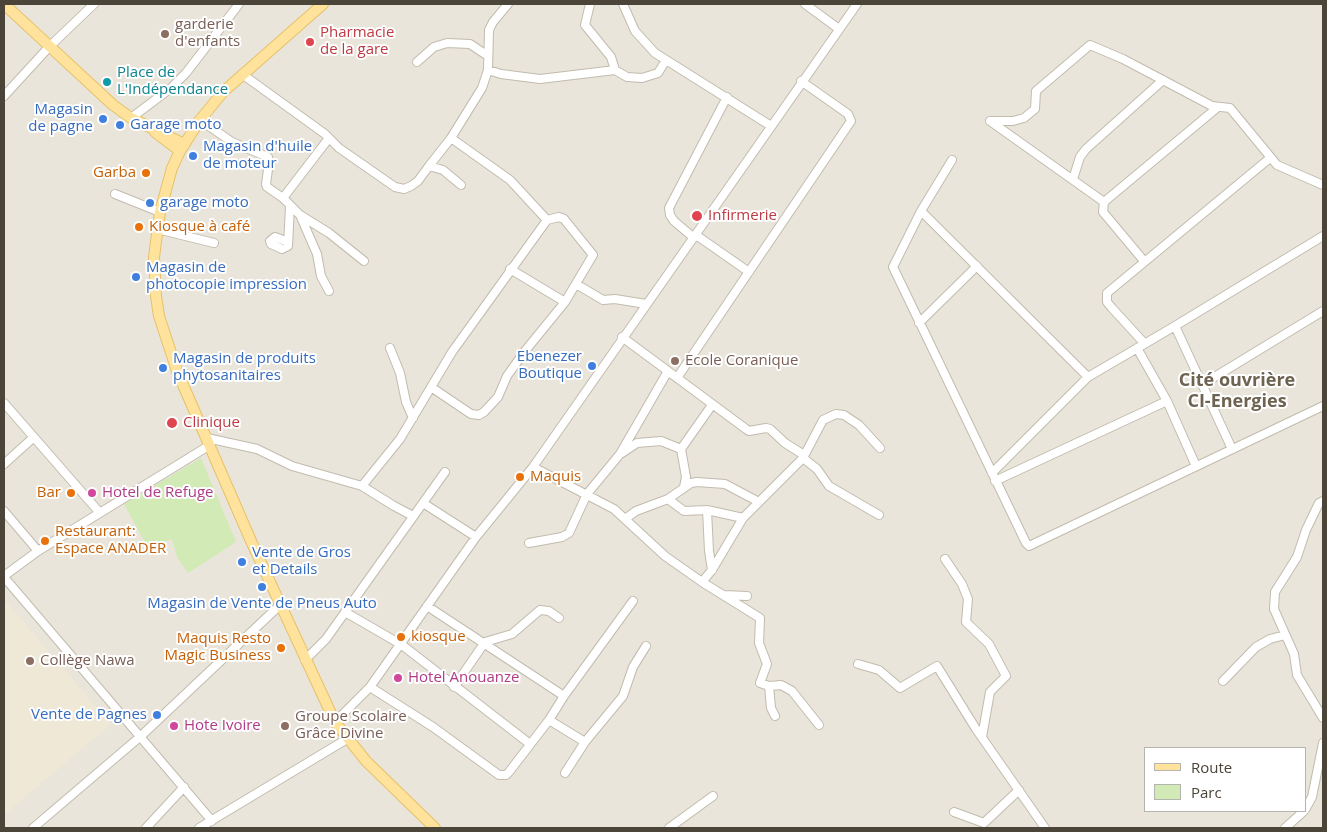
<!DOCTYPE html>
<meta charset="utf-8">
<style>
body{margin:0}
#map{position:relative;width:1327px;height:832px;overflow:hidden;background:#f6f3ec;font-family:"Open Sans",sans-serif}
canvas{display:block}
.frame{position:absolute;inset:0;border:5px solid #4b4439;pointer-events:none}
.legend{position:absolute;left:1144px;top:747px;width:162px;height:65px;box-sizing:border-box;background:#fff;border:1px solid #b7b4b0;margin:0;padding:6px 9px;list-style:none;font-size:15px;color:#4b4439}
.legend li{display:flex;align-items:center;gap:10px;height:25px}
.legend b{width:25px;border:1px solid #b7b4b0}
</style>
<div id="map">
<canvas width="1327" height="832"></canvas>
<div class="frame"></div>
<ul class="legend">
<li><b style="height:6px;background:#ffe39c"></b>Route</li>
<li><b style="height:14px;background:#d2eab5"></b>Parc</li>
</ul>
</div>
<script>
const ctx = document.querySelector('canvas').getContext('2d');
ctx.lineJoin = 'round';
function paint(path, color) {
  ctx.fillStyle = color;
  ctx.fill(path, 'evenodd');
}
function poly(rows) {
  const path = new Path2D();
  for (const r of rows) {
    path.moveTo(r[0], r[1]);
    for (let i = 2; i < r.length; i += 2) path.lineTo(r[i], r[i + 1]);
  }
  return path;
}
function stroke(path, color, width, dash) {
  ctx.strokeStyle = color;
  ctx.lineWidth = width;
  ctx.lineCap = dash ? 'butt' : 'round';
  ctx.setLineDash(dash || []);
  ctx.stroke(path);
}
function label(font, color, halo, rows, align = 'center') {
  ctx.font = font + ' "Open Sans",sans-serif';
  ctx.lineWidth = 4;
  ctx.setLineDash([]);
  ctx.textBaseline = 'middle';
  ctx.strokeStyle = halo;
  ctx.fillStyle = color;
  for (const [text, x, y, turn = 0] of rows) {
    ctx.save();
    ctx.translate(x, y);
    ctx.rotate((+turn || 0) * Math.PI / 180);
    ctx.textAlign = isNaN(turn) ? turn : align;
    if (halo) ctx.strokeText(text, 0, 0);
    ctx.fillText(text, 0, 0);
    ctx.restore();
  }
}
const residential = poly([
 [4,4,1323,4,1323,828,4,828],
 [1146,748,1306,748,1306,811,1146,811]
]);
const education = poly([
 [4,599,111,724,4,815]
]);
const green = poly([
 [201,458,236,542,188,573,177,557,172,539,148,548,124,504]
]);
const minor = poly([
 [590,4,585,25,611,57,615,70],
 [623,4,635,31,655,53,771,126],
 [805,4,839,29],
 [417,62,434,47,447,43,470,44,488,56],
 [488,70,501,74,540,79,615,70,627,77,642,78,658,73,666,60],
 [242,74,325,134,339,148,395,187,404,189,411,186,418,181,429,166,443,170,461,185],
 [4,96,49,47,94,4],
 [131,118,171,88,186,73,239,4],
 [200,120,232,142,268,157,269,162,266,184,267,187,283,198,300,215,329,233,364,261],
 [990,121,1013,121,1024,118,1035,109,1036,91,1090,45,1123,59,1212,106,1230,108,1277,165,1323,185],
 [990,121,1104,202,1103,212,1144,261],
 [952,160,921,211,893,267,1026,543,1029,546,1323,406],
 [429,166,451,138],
 [1073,179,1080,157,1086,149,1163,80],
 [115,194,160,212],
 [283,198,329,138],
 [1104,202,1218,107],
 [921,211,1088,377],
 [300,215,317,254,321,276,329,291],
 [157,229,214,243],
 [696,235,749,272],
 [694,238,674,221,670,215,669,208,727,97],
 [288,242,275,237,270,241,271,244,282,249,288,246,290,206],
 [510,269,565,302],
 [576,284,603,300,615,299,646,304],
 [919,323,977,266],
 [622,337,746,429,749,431,766,428,770,429,785,443,804,455],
 [1144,343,1112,308,1107,302,1107,293,1270,158],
 [390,348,400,373,406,402,413,418],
 [1137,348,1167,401,1196,466],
 [677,378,851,121,848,114,801,81],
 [1203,384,1323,311],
 [431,387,471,414,479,415,484,412,498,397,507,376,525,351,565,302,593,255,564,219,559,217,547,220],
 [4,403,100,513],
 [207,438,257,449,292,466,362,486,400,439,452,352,547,220,510,180,451,138,482,88,488,70,489,30,493,22,508,4],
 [1232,449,1175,326,1323,236],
 [622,453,637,443,661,441,681,449],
 [803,458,817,469,829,486,879,515],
 [4,464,34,437],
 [533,467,857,4],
 [992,473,1088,377,1175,326],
 [995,481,1167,401],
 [362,486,394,506,413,516],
 [684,487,686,477,681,449,712,405],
 [668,499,684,511,707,510,743,518],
 [1323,501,1319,503,1306,530,1297,557,1275,592,1274,609,1294,654,1297,675,1323,718],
 [423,503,476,537,533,467,614,509,665,556,702,582,712,570,743,518,803,458,823,420,836,414,844,415,859,425,880,448],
 [707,510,709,551,712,570],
 [4,511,38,551],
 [625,519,636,511,668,499,691,483,697,482,725,484,757,501],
 [529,543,562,537,569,533,587,494,620,454,668,371],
 [945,559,962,584,968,599,966,622,989,644,1006,676,990,692,982,737],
 [4,576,38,551,210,445],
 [4,577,212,821],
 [702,582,760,618,759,643,767,664,760,683,769,686,771,708,775,716],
 [724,595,747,596],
 [633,601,564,696,549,720,585,742,623,696,633,667,646,646],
 [427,606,564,696],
 [345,612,402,645,530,744],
 [305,660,326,639,445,472],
 [858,664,879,670,900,688,937,666,976,729,1045,828],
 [1223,681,1256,647,1270,639,1285,635],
 [769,686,781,685,792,691,819,725],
 [370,687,433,727,499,775,506,775,509,772,549,720],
 [454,687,485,642,512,634,540,610,549,611,559,618],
 [335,722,370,687,476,537],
 [565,773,585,742],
 [1306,808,1312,797,1323,743],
 [954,812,984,823,1019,790],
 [33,828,141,736,280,605],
 [146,828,184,787],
 [199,828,347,739],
 [669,828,713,796],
 [1285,828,1304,811]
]);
const major = poly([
 [4,4,113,105,131,118,184,144],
 [323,4,223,92,200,120,180,151,172,168,160,212,154,257,156,296,159,316,177,371,251,541,335,722,366,761,435,828],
 [155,132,180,151]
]);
const markers = [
 [165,34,5,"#8d6e63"],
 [310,42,5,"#e0444e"],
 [107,82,5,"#0f9aa8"],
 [103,119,5,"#3f7fe0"],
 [120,125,5,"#3f7fe0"],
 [193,156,5,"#3f7fe0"],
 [146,173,5,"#e8710a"],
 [150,203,5,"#3f7fe0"],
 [697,216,6,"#e0444e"],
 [139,227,5,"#e8710a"],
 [136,277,5,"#3f7fe0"],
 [675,361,5,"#8d6e63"],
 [592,366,5,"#3f7fe0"],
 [163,368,5,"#3f7fe0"],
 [172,423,6,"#e0444e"],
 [520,477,5,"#e8710a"],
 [71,493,5,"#e8710a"],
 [92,493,5,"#d1479c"],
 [45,541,5,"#e8710a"],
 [242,562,5,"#3f7fe0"],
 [262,587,5,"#3f7fe0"],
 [401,637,5,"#e8710a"],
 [281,648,5,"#e8710a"],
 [30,661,5,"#8d6e63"],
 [398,678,5,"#d1479c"],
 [157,715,5,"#3f7fe0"],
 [174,726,5,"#d1479c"],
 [285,726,5,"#8d6e63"]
];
const educationNames = [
 ["garderie",175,25],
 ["d'enfants",175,42],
 ["Ecole Coranique",685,361],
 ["Collège Nawa",40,661],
 ["Groupe Scolaire",295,717],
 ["Grâce Divine",295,734]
];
const healthNames = [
 ["Pharmacie",320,33],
 ["de la gare",320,50],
 ["Infirmerie",708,216],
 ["Clinique",183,423]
];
const cultureNames = [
 ["Place de",117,73],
 ["L'Indépendance",117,90]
];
const shopNames = [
 ["Magasin",93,110,"right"],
 ["de pagne",93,127,"right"],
 ["Garage moto",130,125],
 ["Magasin d'huile",203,147],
 ["de moteur",203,164],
 ["garage moto",160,203],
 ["Magasin de",146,268],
 ["photocopie impression",146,285],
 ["Ebenezer",582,357,"right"],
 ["Boutique",582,374,"right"],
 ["Magasin de produits",173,359],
 ["phytosanitaires",173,376],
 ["Vente de Gros",252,553],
 ["et Details",252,570],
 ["Magasin de Vente de Pneus Auto",262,604,"center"],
 ["Vente de Pagnes",147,715,"right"]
];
const foodNames = [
 ["Garba",136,173,"right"],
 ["Kiosque à café",149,227],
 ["Maquis",530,477],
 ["Bar",61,493,"right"],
 ["Restaurant:",55,532],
 ["Espace ANADER",55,549],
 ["kiosque",411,637],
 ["Maquis Resto",271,639,"right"],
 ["Magic Business",271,656,"right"]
];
const hotelNames = [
 ["Hotel de Refuge",102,493],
 ["Hotel Anouanze",408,678],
 ["Hote Ivoire",184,726]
];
const quarterNames = [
 ["Cité ouvrière",1237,381],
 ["CI-Energies",1237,402]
];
paint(residential, '#eae5da');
paint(education, '#efe8d6');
paint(green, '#d2eab5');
stroke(minor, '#c2bbae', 10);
stroke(major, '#e6c16a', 12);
stroke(minor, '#fff', 8);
stroke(major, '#ffe39c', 10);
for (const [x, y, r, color] of markers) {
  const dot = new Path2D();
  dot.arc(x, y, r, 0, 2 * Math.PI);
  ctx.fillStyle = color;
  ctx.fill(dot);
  stroke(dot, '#fff', 2);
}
label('15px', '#785e54', '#fff', educationNames, 'left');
label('15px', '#be3a42', '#fff', healthNames, 'left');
label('15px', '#0d838f', '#fff', cultureNames, 'left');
label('15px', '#366cbe', '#fff', shopNames, 'left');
label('15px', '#c56008', '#fff', foodNames, 'left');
label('15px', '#b23c85', '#fff', hotelNames, 'left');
label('bold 18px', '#6e6250', '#fff', quarterNames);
</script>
